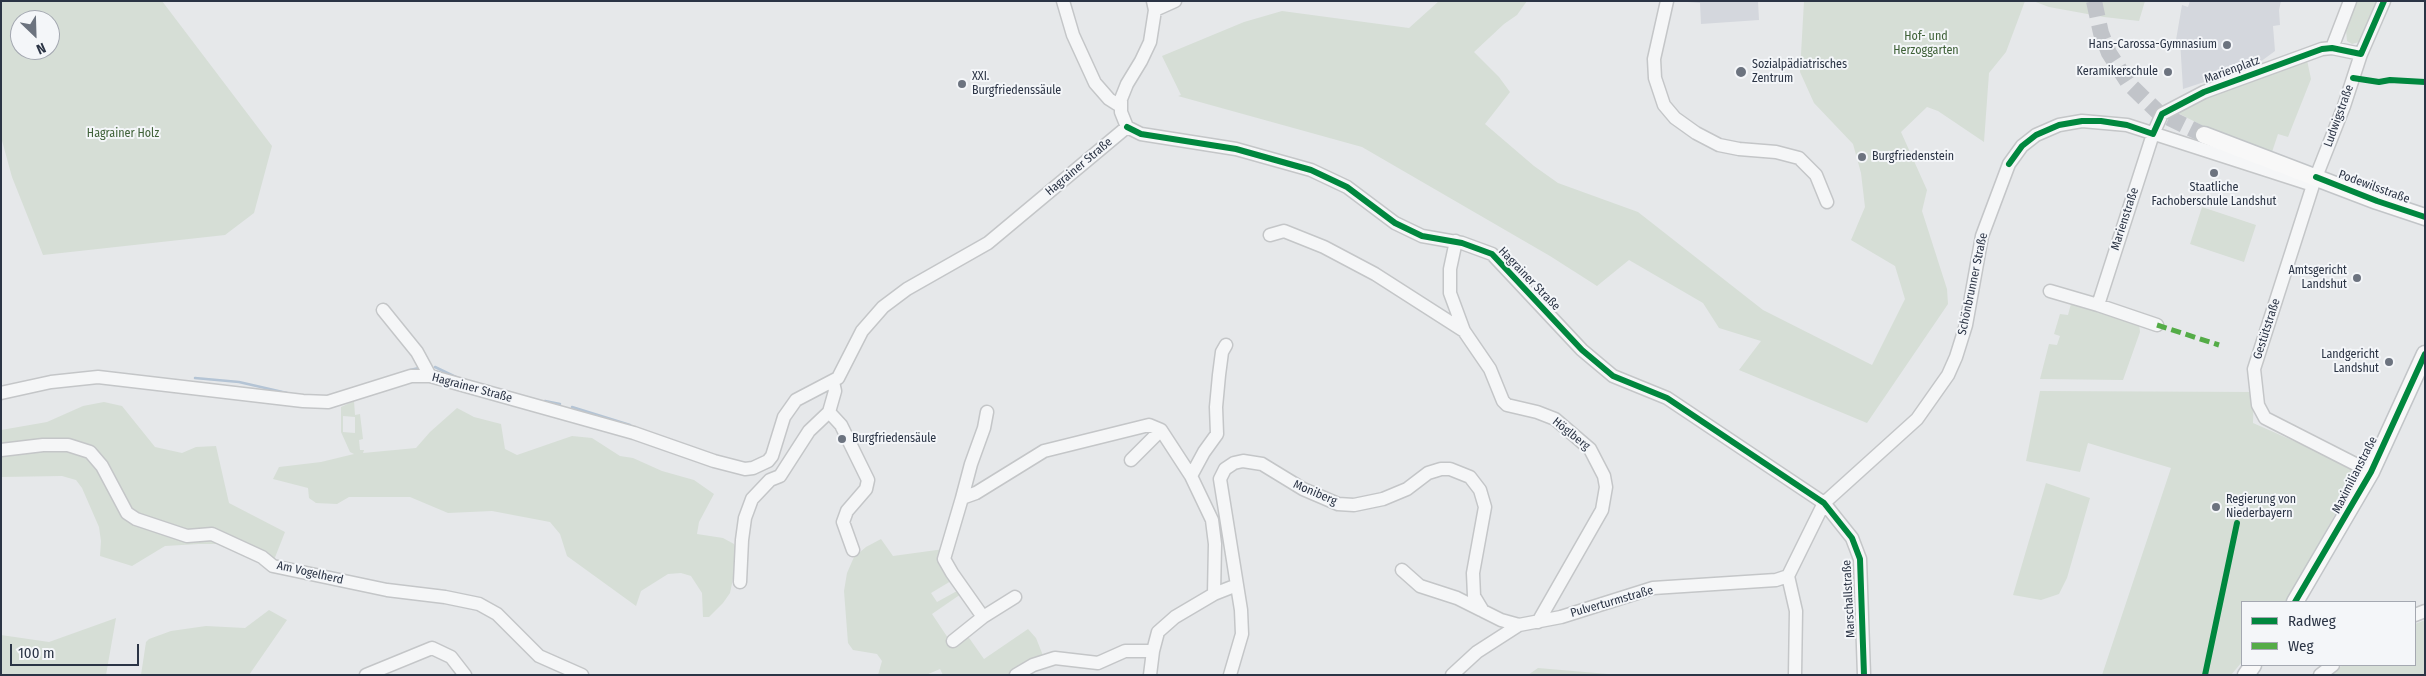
<!DOCTYPE html>
<meta charset="utf-8">
<style>
body{margin:0}
#map{position:relative;width:2426px;height:676px;overflow:hidden;background:#e6e8ea;font-family:"Fira Sans Condensed",sans-serif}
canvas{display:block}
.frame{position:absolute;inset:0;border:2px solid #2b3445;pointer-events:none}
.legend{position:absolute;left:2241px;top:601px;width:175px;height:65px;box-sizing:border-box;background:#f4f6f9;border:1px solid #a4a8b1;margin:0;padding:6px 9px;list-style:none;font-size:15px;color:#2b3445}
.legend li{display:flex;align-items:center;gap:10px;height:25px}
.legend b{width:25px;border:1px solid #a4a8b1}
.north{position:absolute;left:10px;top:10px;width:50px;height:50px;box-sizing:border-box;background:#f4f6f9;border:1px solid #a4a8b1;border-radius:50%;rotate:156deg;font-size:14px;font-weight:700;line-height:20px;text-align:center;color:#2b3445}
.north::after{content:'';display:block;margin:auto;width:18px;height:22px;background:#6c737f;clip-path:polygon(50% 0,100% 100%,50% 72%,0 100%)}
.scale{position:absolute;left:10px;top:644px;width:129px;height:22px;box-sizing:border-box;border:2px solid #2b3445;border-top:0;padding-left:6px;font-size:15px;line-height:18px;white-space:nowrap;color:#2b3445;-webkit-text-stroke:4px #f4f6f9;paint-order:stroke}
</style>
<div id="map">
<canvas width="2426" height="676"></canvas>
<div class="frame"></div>
<ul class="legend">
<li><b style="height:6px;background:#00873e"></b>Radweg</li>
<li><b style="height:6px;background:#54ac47"></b>Weg</li>
</ul>
<div class="north">N</div>
<div class="scale">100 m</div>
</div>
<script>
const ctx = document.querySelector('canvas').getContext('2d');
ctx.lineJoin = 'round';
function paint(path, color) {
  ctx.fillStyle = color;
  ctx.fill(path, 'evenodd');
}
function poly(rows) {
  const path = new Path2D();
  for (const r of rows) {
    path.moveTo(r[0], r[1]);
    for (let i = 2; i < r.length; i += 2) path.lineTo(r[i], r[i + 1]);
  }
  return path;
}
function stroke(path, color, width, dash) {
  ctx.strokeStyle = color;
  ctx.lineWidth = width;
  ctx.lineCap = dash ? 'butt' : 'round';
  ctx.setLineDash(dash || []);
  ctx.stroke(path);
}
function label(font, color, halo, rows, align = 'center') {
  ctx.font = font + ' "Fira Sans Condensed",sans-serif';
  ctx.lineWidth = 4;
  ctx.setLineDash([]);
  ctx.textBaseline = 'middle';
  ctx.strokeStyle = halo;
  ctx.fillStyle = color;
  for (const [text, x, y, turn = 0] of rows) {
    ctx.save();
    ctx.translate(x, y);
    ctx.rotate((+turn || 0) * Math.PI / 180);
    ctx.textAlign = isNaN(turn) ? turn : align;
    if (halo) ctx.strokeText(text, 0, 0);
    ctx.fillText(text, 0, 0);
    ctx.restore();
  }
}
const built = poly([
 [1675,1,1758,1,1759,20,1701,24,1700,3],
 [2190,1,2281,1,2279,10,2280,25,2273,26,2275,51,2256,65,2183,89,2180,40,2176,40,2182,5,2188,7]
]);
const green = poly([
 [1,1,162,1,272,146,254,213,225,235,43,255,12,177,1,137],
 [20,20,50,20,50,50,20,50],
 [1439,1,1527,1,1517,15,1504,24,1474,52,1499,77,1510,92,1485,124,1534,166,1558,183,1638,212,1763,310,1872,365,1905,299,1895,266,1851,240,1865,207,1861,173,1853,144,1814,103,1800,72,1804,1,2025,1,2006,52,1989,73,1984,142,1938,111,1927,107,1901,132,1927,190,1922,211,1947,289,1948,304,1867,423,1739,370,1761,341,1719,328,1703,303,1629,260,1597,286,1550,256,1362,147,1178,96,1181,95,1162,56,1244,22,1282,11,1409,28],
 [2033,1,2145,1,2139,21,2104,17,2049,7],
 [2356,1,2380,1,2362,38,2359,42,2352,44,2347,41,2346,30],
 [2307,60,2311,79,2288,137,2278,134,2272,152,2207,128,2176,112,2205,94],
 [2202,207,2256,225,2244,262,2190,244],
 [2072,300,2139,323,2140,332,2123,380,2040,379,2049,344,2057,345,2060,336,2054,334,2060,314,2068,315],
 [2040,391,2254,392,2253,423,2360,470,2286,602,2242,602,2242,662,2231,675,2102,675,2171,468,2088,443,2080,472,2026,461],
 [354,401,355,415,360,414,363,439,359,440,360,450,364,450,363,453,416,448,430,432,457,408,474,417,501,424,505,449,517,455,572,436,592,438,620,456,633,458,662,471,694,480,714,494,699,522,697,534,723,538,734,544,738,555,730,593,723,603,709,617,703,617,702,593,691,576,681,573,668,574,641,591,636,606,567,556,560,534,550,522,492,511,448,513,410,497,349,497,337,504,316,503,309,498,308,488,273,479,279,467,321,462,354,454,350,452,341,432,341,407],
 [343,416,355,417,355,433,343,432],
 [104,402,122,406,155,447,182,453,196,447,216,446,229,503,285,532,274,560,219,544,199,544,165,546,132,566,100,556,101,541,99,527,82,488,76,480,62,476,1,477,1,430,47,422,83,406],
 [2046,483,2090,498,2067,578,2059,594,2041,600,2013,595],
 [881,539,893,556,944,549,951,581,931,593,937,602,957,591,961,594,932,614,952,644,967,635,984,659,1028,629,1036,638,1044,658,1009,675,943,675,940,669,926,675,878,675,882,661,877,654,853,650,848,643,844,591,847,573,854,557,866,547],
 [269,610,287,620,249,675,141,675,146,642,149,639,171,631,206,626,245,628],
 [116,618,106,675,1,675,1,635,49,642],
 [2425,620,2425,675,2329,675,2343,665,2415,665,2415,624],
 [1538,668,1608,674,1625,675,1528,675]
]);
const stream = poly([
 [435,367,460,379],
 [410,370,419,368],
 [195,378,239,382,287,393],
 [545,401,560,404],
 [572,407,630,425]
]);
const majorTunnel = poly([
 [2094,1,2101,33,2109,53,2129,84,2159,113,2204,135]
]);
const minor = poly([
 [1063,1,1073,35,1095,83,1109,99,1120,106],
 [1153,1,1155,10,1150,42,1141,61,1127,84,1121,99,1121,112,1127,127,1141,134,1236,149,1311,170,1347,187,1395,223,1422,236,1462,243,1492,254,1582,350,1613,376,1667,398,1824,503,1852,538,1860,559,1864,675],
 [1667,1,1654,59,1655,78,1664,105,1675,118,1696,133,1719,145,1739,149,1776,152,1799,158,1816,175,1827,202],
 [1155,10,1175,1],
 [2332,48,2350,1],
 [2316,177,2344,106,2361,54],
 [1270,235,1284,231,1324,247,1375,274,1464,331],
 [1456,241,1450,269,1450,293,1464,331,1490,369,1503,401,1507,405,1537,412,1555,419,1590,449,1604,476,1606,487,1602,510,1538,622],
 [2050,291,2098,305],
 [383,310,417,352,430,376],
 [2157,325,2098,305,2153,134,2162,114,2204,92,2322,49,2332,48,2361,54,2384,1],
 [1,393,51,382,98,377,303,401,328,402,411,376,430,376,634,433,714,461,745,469,753,468,768,461,772,456,784,417,796,400,838,378,862,331,883,307,907,289,988,243,1127,127],
 [829,412,841,425,868,480,866,489,847,511,843,522,853,550],
 [1,450,43,445,68,445,90,452,102,466,127,513,136,519,187,536,212,534,262,557,273,566,387,590,445,597,479,604,497,614,539,656,582,675],
 [1131,460,1161,430],
 [1191,476,1204,452,1217,434,1216,407,1219,375,1222,352,1226,345],
 [962,498,971,464,984,428,987,412],
 [1402,570,1420,586,1457,598,1481,610],
 [1788,576,1824,503,1917,419,1948,375,1956,357,1966,325,1982,236,2009,164,2022,146,2036,135,2059,125,2082,121,2127,125,2313,185,2254,369,2258,405,2265,418,2371,472],
 [1788,576,1796,611,1795,675],
 [740,582,742,540,745,518,752,499,770,480,780,476,809,431,829,412,835,391,833,382],
 [2415,615,2425,611],
 [983,617,1015,597],
 [953,641,983,617,952,573,944,559,962,498,976,493,1044,451,1149,425,1161,430,1191,476,1212,520,1215,544,1214,594],
 [366,675,432,648,451,657,465,675],
 [1016,675,1033,665,1055,658,1098,663,1125,651,1153,651,1158,632,1175,617,1214,594,1237,585],
 [1150,675,1153,651],
 [1230,675,1242,634,1241,610,1220,479,1225,469,1234,463,1243,461,1262,464,1303,489,1338,504,1354,505,1383,499,1407,489,1428,473,1441,469,1450,469,1470,477,1480,490,1485,507,1473,573,1474,596,1483,611,1501,620,1519,625],
 [1452,675,1477,652,1519,625,1561,617,1653,588,1776,580,1788,576],
 [2320,675,2333,665]
]);
const major = poly([
 [2204,135,2377,201,2425,217],
 [2295,602,2371,472,2425,354],
 [2246,675,2253,665]
]);
const quiet = poly([
 [2157,325,2219,345]
]);
const cycleway = poly([
 [2353,78,2379,82,2390,80,2425,82],
 [1127,127,1141,134,1236,149,1311,170,1347,187,1395,223,1422,236,1462,243,1492,254,1582,350,1613,376,1667,398,1824,503,1852,538,1860,559,1864,675],
 [2009,164,2022,146,2036,135,2059,125,2082,121,2101,121,2127,125,2153,134,2162,114,2204,92,2322,49,2332,48,2361,54,2384,1],
 [2316,177,2377,201,2425,217],
 [2295,602,2371,472,2425,354],
 [2205,675,2237,523]
]);
const markers = [
 [2227,45,5,"#6c737f"],
 [1741,72,6,"#6c737f"],
 [2168,72,5,"#6c737f"],
 [962,84,5,"#6c737f"],
 [1862,157,5,"#6c737f"],
 [2214,173,5,"#6c737f"],
 [2357,278,5,"#6c737f"],
 [2389,362,5,"#6c737f"],
 [842,439,5,"#6c737f"],
 [2216,507,5,"#6c737f"]
];
const parkNames = [
 ["Hof- und",1926,37],
 ["Herzoggarten",1926,51],
 ["Hagrainer Holz",123,134]
];
const poiNames = [
 ["Hans-Carossa-Gymnasium",2217,45,"right"],
 ["Sozialpädiatrisches",1752,65],
 ["Zentrum",1752,79],
 ["Keramikerschule",2158,72,"right"],
 ["XXI.",972,77],
 ["Burgfriedenssäule",972,91],
 ["Burgfriedenstein",1872,157],
 ["Staatliche",2214,188,"center"],
 ["Fachoberschule Landshut",2214,202,"center"],
 ["Amtsgericht",2347,271,"right"],
 ["Landshut",2347,285,"right"],
 ["Landgericht",2379,355,"right"],
 ["Landshut",2379,369,"right"],
 ["Burgfriedensäule",852,439],
 ["Regierung von",2226,500],
 ["Niederbayern",2226,514]
];
const streetNames = [
 ["Marienplatz",2232,70,-20],
 ["Ludwigstraße",2339,116,-70],
 ["Hagrainer Straße",1079,167,-40],
 ["Podewilsstraße",2374,187,20],
 ["Marienstraße",2125,219,-72],
 ["Hagrainer Straße",1529,279,46],
 ["Schönbrunner Straße",1973,284,-78],
 ["Gestütstraße",2267,329,-72],
 ["Hagrainer Straße",472,388,15],
 ["Höglberg",1571,434,39],
 ["Maximilianstraße",2355,475,-63],
 ["Moniberg",1315,493,23],
 ["Am Vogelherd",310,573,13],
 ["Marschallstraße",1849,599,-93],
 ["Pulverturmstraße",1612,602,-16]
];
paint(built, '#d4d7dd');
paint(green, '#d6ded6');
stroke(stream, '#b4c4d5', 2.5);
stroke(majorTunnel, '#c1c4c9', 16, [16, 8]);
stroke(minor, '#c4c6c8', 15);
stroke(major, '#c2c5c8', 19);
stroke(minor, '#f5f6f7', 12);
stroke(major, '#f8f8f8', 16);
stroke(quiet, '#54ac47', 5, [10, 5]);
stroke(cycleway, '#00873e', 6);
for (const [x, y, r, color] of markers) {
  const dot = new Path2D();
  dot.arc(x, y, r, 0, 2 * Math.PI);
  ctx.fillStyle = color;
  ctx.fill(dot);
  stroke(dot, '#f4f6f9', 2);
}
label('12px', '#3f6138', '#f4f6f9', parkNames);
label('12px', '#2b3445', '#f4f6f9', poiNames, 'left');
label('12px', '#2b3445', '#f4f6f9', streetNames);
</script>
